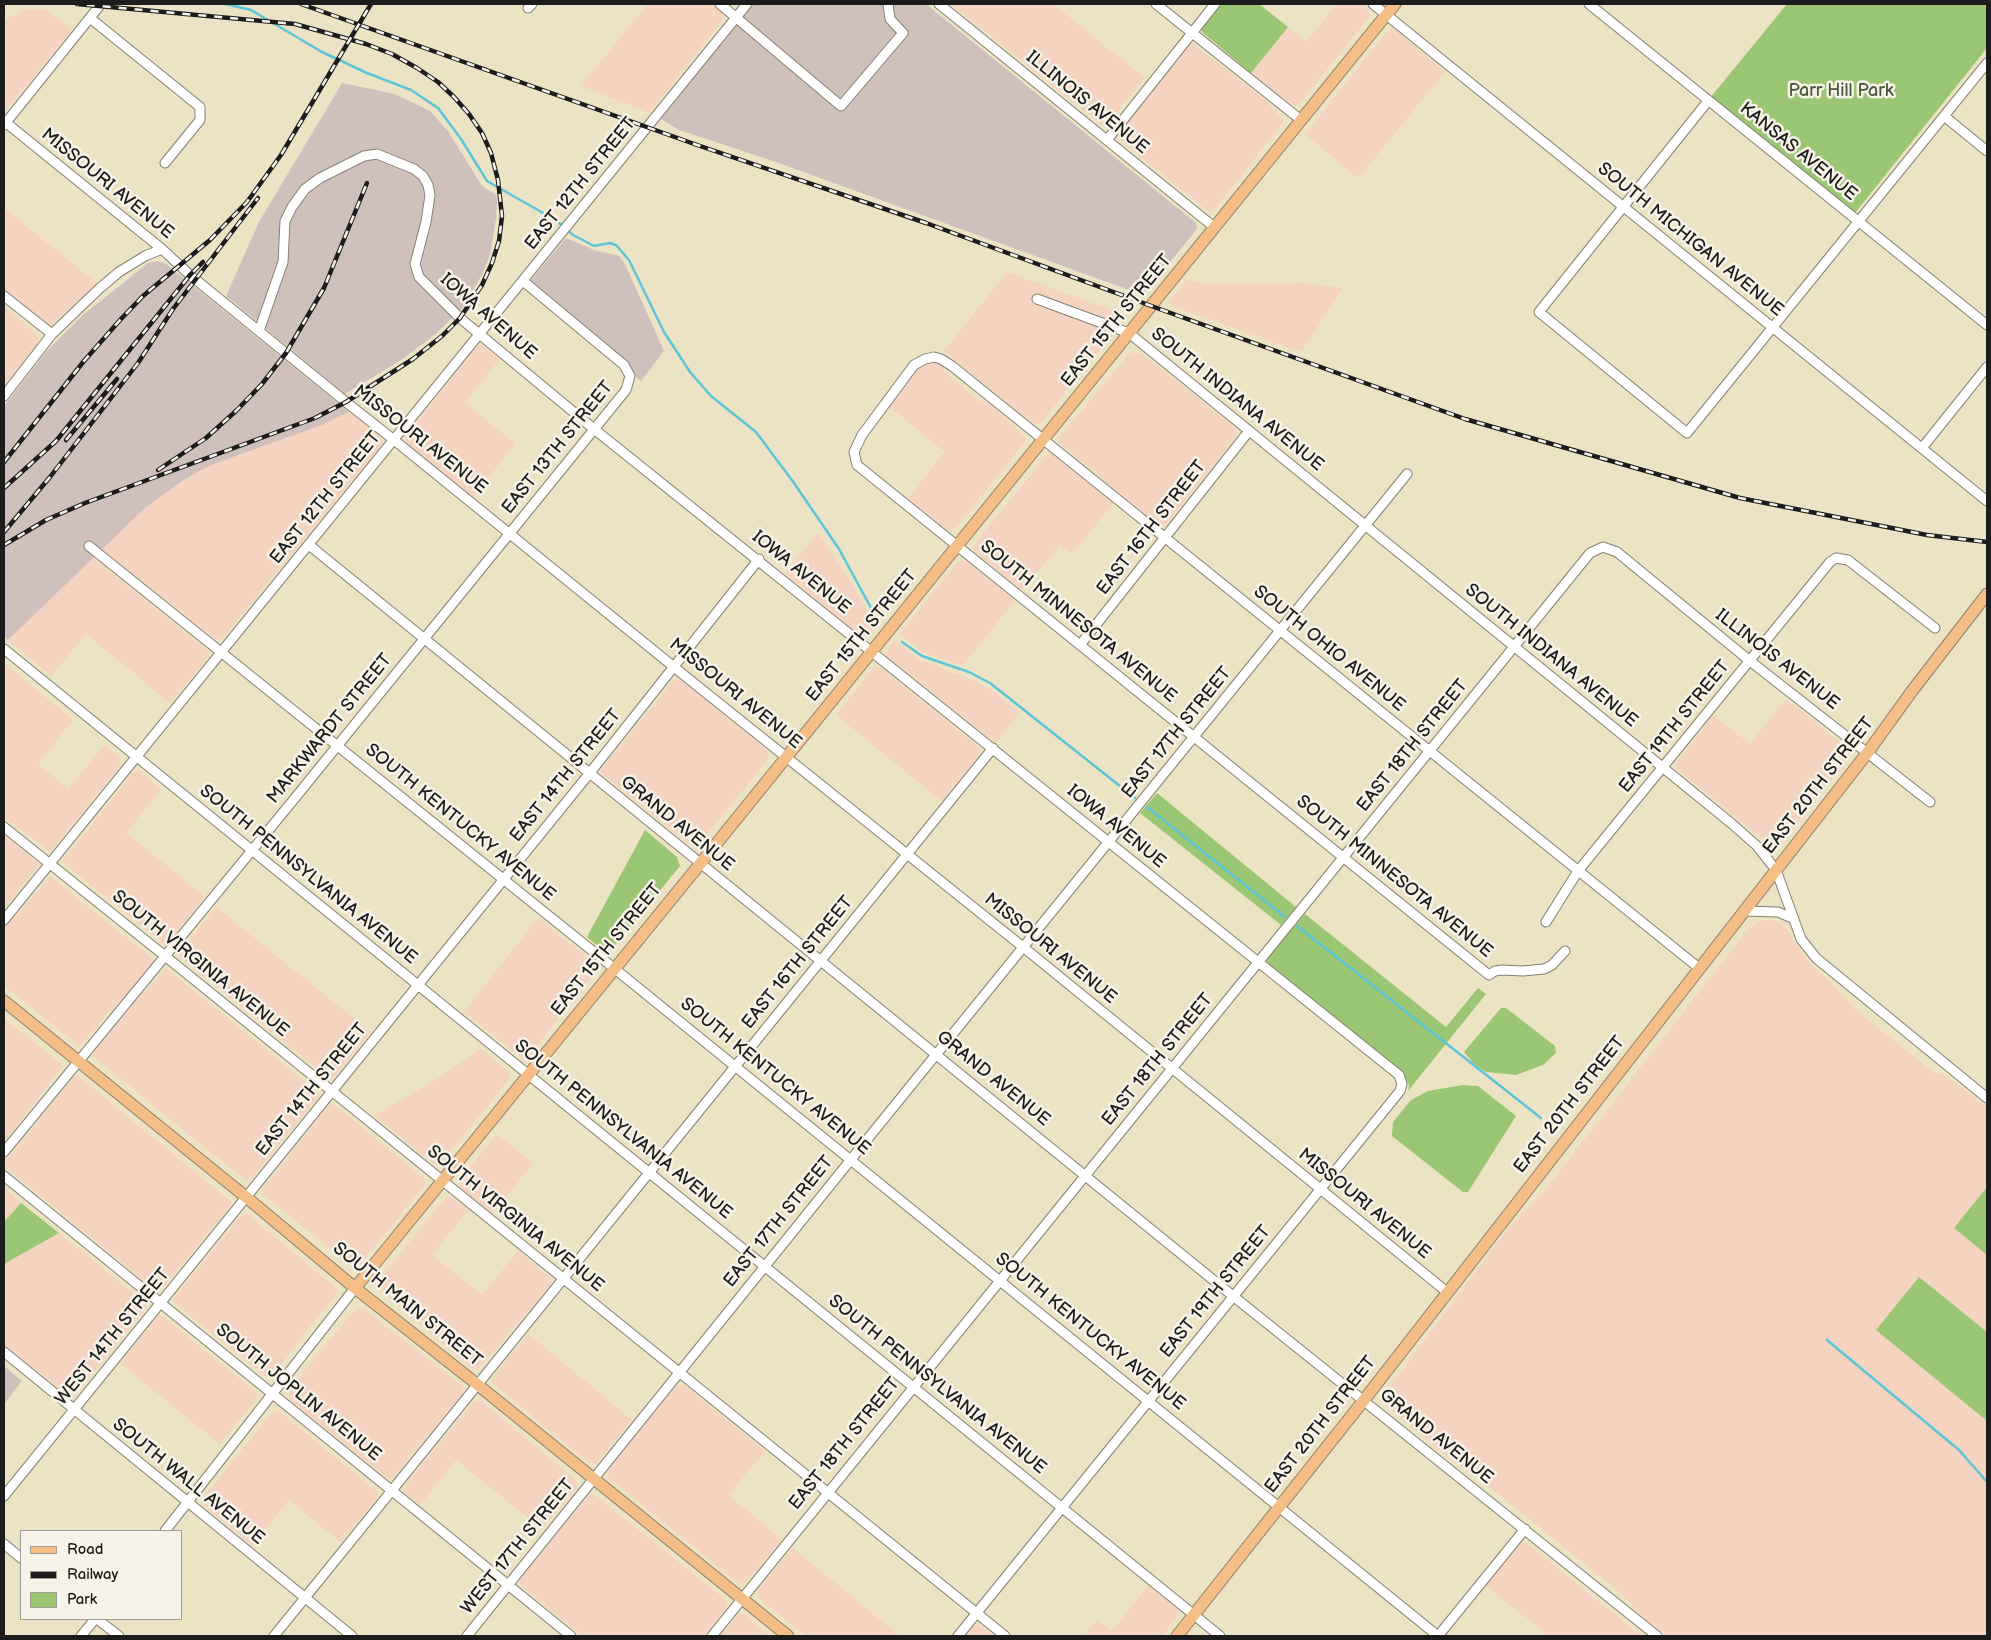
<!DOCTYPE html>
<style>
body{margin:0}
#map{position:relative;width:1991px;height:1640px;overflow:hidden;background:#ece3c4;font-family:"Balsamiq Sans",sans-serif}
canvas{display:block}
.frame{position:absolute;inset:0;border:5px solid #1c1c1c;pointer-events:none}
.legend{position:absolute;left:20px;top:1530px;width:162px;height:90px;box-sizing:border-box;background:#f7f3e8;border:1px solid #9f9d96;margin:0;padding:6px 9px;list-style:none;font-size:15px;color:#1c1c1c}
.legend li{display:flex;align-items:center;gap:10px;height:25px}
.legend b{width:25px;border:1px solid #9f9d96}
</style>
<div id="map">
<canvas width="1991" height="1640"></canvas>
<div class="frame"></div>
<ul class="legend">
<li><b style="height:6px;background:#f6be87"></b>Road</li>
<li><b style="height:6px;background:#1c1c1c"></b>Railway</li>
<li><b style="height:14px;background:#9bc774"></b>Park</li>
</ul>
</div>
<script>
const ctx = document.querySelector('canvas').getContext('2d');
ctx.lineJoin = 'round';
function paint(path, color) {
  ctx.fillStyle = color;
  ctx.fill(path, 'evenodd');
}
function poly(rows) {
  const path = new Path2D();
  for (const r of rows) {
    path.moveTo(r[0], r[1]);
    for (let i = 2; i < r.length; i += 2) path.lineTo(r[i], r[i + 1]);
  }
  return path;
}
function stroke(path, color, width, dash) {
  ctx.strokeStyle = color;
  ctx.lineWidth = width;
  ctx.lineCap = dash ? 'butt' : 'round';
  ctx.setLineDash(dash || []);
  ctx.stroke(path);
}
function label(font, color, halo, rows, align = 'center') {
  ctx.font = font + ' "Balsamiq Sans",sans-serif';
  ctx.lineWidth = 5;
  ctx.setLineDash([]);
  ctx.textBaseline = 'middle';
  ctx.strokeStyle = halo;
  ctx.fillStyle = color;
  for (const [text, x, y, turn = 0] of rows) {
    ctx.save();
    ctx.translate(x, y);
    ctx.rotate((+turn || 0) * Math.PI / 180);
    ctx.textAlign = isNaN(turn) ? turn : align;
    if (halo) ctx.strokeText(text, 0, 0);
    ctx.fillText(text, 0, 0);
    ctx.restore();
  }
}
const built = poly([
 [648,4,712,4,722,12,724,18,650,113,581,86],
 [951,4,1053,4,1145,78,1108,123,1103,126],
 [1337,4,1361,4,1368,10,1371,15,1298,105,1294,106,1275,93,1251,73,1288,27,1306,42],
 [27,10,46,10,72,30,4,112,4,20],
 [1391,29,1398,32,1445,72,1358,178,1305,134,1387,32],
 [1192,43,1266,101,1284,121,1214,210,1209,212,1115,136,1187,45],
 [4,208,98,284,51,325,45,325,4,292],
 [1007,272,1128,316,1042,421,1037,424,1030,422,944,351],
 [1187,279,1202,284,1306,283,1343,288,1304,348,1297,351,1168,304],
 [4,307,35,332,38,337,37,344,4,387],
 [482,345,500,359,465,402,515,444,473,497,408,445,405,438,477,346],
 [1131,352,1144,355,1235,428,1238,433,1233,441,1166,524,1162,526,1158,525,1059,443,1059,438],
 [929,362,938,363,943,366,944,371,980,402,987,401,1026,438,1024,443,954,529,950,531,908,499,945,452,887,405,916,370],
 [349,412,378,433,382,441,381,445,221,640,214,638,102,549,145,508,182,481,211,465,322,425],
 [1048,454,1053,455,1113,503,1072,554,1060,545,1022,590,974,551,972,547],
 [818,532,850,581,876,626,865,637,859,635,785,574],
 [93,558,209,652,208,657,170,703,86,634,51,676,8,640],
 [962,561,968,562,1015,600,963,666,924,653,900,634,958,562],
 [895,641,918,659,977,682,996,693,1019,713,996,743,888,657,886,655,887,651],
 [4,663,73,720,38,764,68,789,104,745,117,755,120,760,119,767,50,852,4,817],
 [875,666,881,668,979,747,979,755,942,801,836,715],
 [675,679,681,680,767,750,769,755,767,760,696,847,691,845,601,773,602,768],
 [1786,699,1846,747,1849,753,1847,758,1783,841,1775,846,1767,843,1677,769,1675,765,1713,715,1750,744],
 [135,771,140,772,161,789,126,833,205,897,166,946,62,862],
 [4,835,39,864,4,909],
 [50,876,154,960,123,1000,112,1008,80,1046,4,986,4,926,19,913],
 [216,907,371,1032,334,1078,328,1078,179,956,179,953],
 [538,918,594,963,597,969,529,1056,523,1059,464,1012],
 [1764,920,1772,920,1783,925,1809,962,1831,983,1856,1010,1934,1073,1946,1075,1987,1108,1987,1636,1667,1636,1636,1611,1622,1594,1470,1471,1452,1461,1383,1403,1383,1396,1506,1231,1544,1192,1747,931,1757,922],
 [167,969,319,1093,318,1097,250,1180,244,1179,93,1056,94,1051,122,1017,164,970],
 [4,1018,61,1064,62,1067,4,1142],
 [481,1049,508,1071,510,1078,439,1165,434,1164,374,1115,428,1085],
 [75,1075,78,1076,231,1202,230,1206,160,1291,156,1290,4,1166,5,1162],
 [330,1104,335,1105,425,1180,425,1184,359,1266,355,1268,260,1192],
 [497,1134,533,1164,492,1214,462,1189,459,1184,461,1178],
 [4,1188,21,1203,4,1222],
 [449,1196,468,1210,432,1255,482,1295,518,1251,552,1279,551,1284,478,1370,472,1368,425,1329,380,1290,378,1286,379,1280,444,1200],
 [243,1213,247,1214,337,1289,335,1296,298,1341,273,1377,268,1379,172,1301],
 [59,1233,145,1303,147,1307,72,1398,68,1396,4,1344,4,1264],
 [359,1308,366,1311,460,1384,463,1389,462,1395,392,1478,387,1478,292,1402,289,1396,290,1389,353,1312],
 [158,1316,162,1316,257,1393,256,1400,220,1444,120,1363],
 [528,1334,632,1420,595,1464,588,1462,491,1382,493,1377],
 [682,1384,765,1451,728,1495,782,1540,744,1584,737,1582,607,1476,609,1469,674,1388],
 [477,1401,481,1401,577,1481,576,1489,542,1529,456,1460,420,1505,404,1491,406,1485,472,1403],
 [277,1410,378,1492,378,1497,341,1542,289,1500,252,1545,202,1504,202,1499,272,1413],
 [592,1493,726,1600,727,1606,726,1609,703,1636,583,1636,521,1586,519,1581,522,1577,588,1496],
 [1522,1542,1527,1543,1641,1636,1549,1636,1485,1585],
 [792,1548,900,1636,806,1636,757,1597,757,1591],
 [1148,1586,1177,1608,1179,1614,1162,1636,1084,1636,1097,1620,1112,1631],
 [742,1613,747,1616,769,1636,720,1636,738,1615],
 [975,1625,980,1626,994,1636,965,1636]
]);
const industrial = poly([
 [753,4,926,4,1196,223,1197,229,1143,295,773,161,679,130,661,119],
 [342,83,395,94,430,111,448,131,482,186,496,195,497,203,496,219,490,255,483,273,461,310,432,337,401,360,345,394,226,296,259,222],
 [566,238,594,250,619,256,625,264,664,351,641,381,525,287],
 [158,261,165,263,349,412,322,425,211,465,182,481,145,508,8,640,4,637,4,406,46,352,83,315,148,263],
 [4,1366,22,1381,4,1404]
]);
const green = poly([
 [1221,4,1259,4,1288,27,1251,73,1202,32,1202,27],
 [1787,4,1987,4,1987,48,1855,213,1710,98],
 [1157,793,1296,907,1281,925,1140,813],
 [645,830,677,857,680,866,611,950,608,948,605,952,587,937],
 [1305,914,1446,1027,1478,988,1486,994,1408,1091,1409,1085,1400,1072,1269,966,1267,961,1268,957],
 [1501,1008,1506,1008,1555,1046,1556,1053,1543,1065,1516,1075,1486,1072,1474,1064,1464,1052],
 [1463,1085,1478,1086,1516,1116,1468,1192,1463,1192,1392,1136,1393,1122,1411,1100,1428,1091],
 [1987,1187,1987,1255,1954,1228],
 [21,1203,59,1233,4,1264,4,1222],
 [1919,1277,1987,1332,1987,1421,1876,1330]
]);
const stream = poly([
 [225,4,251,10,322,52,367,73,411,90,438,108,461,139,487,181,557,221,573,235,594,246,610,243,616,245,629,260,664,332,690,372,711,396,756,432,794,483,839,549,876,617],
 [902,642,922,656,969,672,990,683,1135,798],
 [1147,807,1285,917],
 [1297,926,1541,1118],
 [1827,1340,1959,1450,1987,1482]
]);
const minor = poly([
 [720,4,841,106,903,33,890,19,888,4],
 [939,4,1214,227],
 [1156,4,1301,120],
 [1373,4,1987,501],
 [1589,4,1987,325],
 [528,8,532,4],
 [90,18,200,107,200,120,165,163],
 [1708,101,1539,312,1687,433,1987,63],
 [1944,116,1987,151],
 [4,121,162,249,190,275,346,402,394,440,695,684,1023,947,1447,1292],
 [4,125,101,4],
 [1107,140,1215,4],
 [4,296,52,334],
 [1037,299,1129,333,1731,823,1757,846,1776,870,1801,939,1816,958,1987,1098],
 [259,331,283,262,285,221,292,207,305,189,320,178,364,156,377,154,414,169,423,176,428,185,430,195,426,222,415,264,419,277,460,318,594,429,1399,1075,1402,1084,1400,1091,958,1636],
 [4,396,52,334,100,288,119,272,145,256,162,249],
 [1922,448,1987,367],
 [309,545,1233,1296,1657,1636],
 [89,546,615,969,1438,1636],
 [1080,645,1249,431],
 [4,649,1220,1636],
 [4,827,165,956,1005,1636],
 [1743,911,1778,912,1794,919],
 [4,920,747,4],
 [1546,922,1578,871,1830,562,1836,558,1848,560,1935,628],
 [1565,951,1552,965,1544,969,1523,971,1502,970,1495,971,1489,975,857,465,854,452,862,435,914,365,925,359,934,357,941,359,952,366,1699,968],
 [4,1152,295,798,626,390,630,376,624,365,523,281],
 [4,1176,571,1636],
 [4,1352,352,1636],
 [4,1496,589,774,759,559],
 [165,1531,355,1288],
 [4,1544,21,1558],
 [97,1619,119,1636],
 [81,1636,95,1619],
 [274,1636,993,748],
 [467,1636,857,1152,1407,474],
 [712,1636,1590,553,1603,547,1617,552,1750,661,1930,802],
 [1438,1636,1525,1529]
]);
const major = poly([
 [4,1001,246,1197,355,1288,478,1385,788,1636],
 [355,1288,700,864,1395,4],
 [1177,1636,1364,1400,1868,752,1912,691,1987,594]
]);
const rail = poly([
 [301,4,700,146,926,223,1165,311,1465,419,1740,498,1927,535,1987,542],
 [66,440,117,379],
 [4,462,84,361,121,319,143,296,210,240,247,202,281,155,371,4],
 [158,470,206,438,236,411,262,384,286,353,324,288,367,183],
 [4,488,56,441,190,275,203,262],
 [4,532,50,477,138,363,173,309,258,198],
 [4,545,46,520,85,503,315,418,346,402,413,359,442,336,460,318,482,285,492,263,499,241,502,216,498,180,491,153,482,133,469,114,454,97,438,82,417,68,392,54,366,44,295,24,77,4]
]);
const parkNames = [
 ["Parr Hill Park",1841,91]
];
const streetNames = [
 ["ILLINOIS AVENUE",1087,103,39],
 ["KANSAS AVENUE",1798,152,39],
 ["MISSOURI AVENUE",107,184,39],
 ["EAST 12TH STREET",581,184,-51],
 ["SOUTH MICHIGAN AVENUE",1690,240,39],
 ["IOWA AVENUE",488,317,41],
 ["EAST 15TH STREET",1117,321,-51],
 ["SOUTH INDIANA AVENUE",1237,400,39],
 ["MISSOURI AVENUE",420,440,38],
 ["EAST 13TH STREET",558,448,-51],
 ["EAST 12TH STREET",326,498,-51],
 ["EAST 16TH STREET",1152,528,-52],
 ["IOWA AVENUE",801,573,39],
 ["SOUTH MINNESOTA AVENUE",1078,622,39],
 ["EAST 15TH STREET",862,636,-51],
 ["SOUTH OHIO AVENUE",1329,649,39],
 ["SOUTH INDIANA AVENUE",1551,656,39],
 ["ILLINOIS AVENUE",1777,660,38],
 ["MISSOURI AVENUE",735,694,39],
 ["EAST 19TH STREET",1675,727,-51],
 ["MARKWARDT STREET",330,729,-51],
 ["EAST 17TH STREET",1177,733,-51],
 ["EAST 18TH STREET",1413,746,-51],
 ["EAST 14TH STREET",566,776,-51],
 ["EAST 20TH STREET",1819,786,-52],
 ["SOUTH KENTUCKY AVENUE",460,823,39],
 ["GRAND AVENUE",677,824,39],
 ["IOWA AVENUE",1116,827,39],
 ["SOUTH PENNSYLVANIA AVENUE",308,875,39],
 ["SOUTH MINNESOTA AVENUE",1394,877,39],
 ["MISSOURI AVENUE",1050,949,39],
 ["EAST 15TH STREET",607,950,-51],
 ["EAST 16TH STREET",798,963,-51],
 ["SOUTH VIRGINIA AVENUE",200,964,39],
 ["EAST 18TH STREET",1158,1060,-51],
 ["SOUTH KENTUCKY AVENUE",775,1077,39],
 ["GRAND AVENUE",993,1079,39],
 ["EAST 14TH STREET",312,1090,-51],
 ["EAST 20TH STREET",1570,1105,-52],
 ["SOUTH PENNSYLVANIA AVENUE",623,1130,39],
 ["MISSOURI AVENUE",1364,1204,39],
 ["SOUTH VIRGINIA AVENUE",515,1219,39],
 ["EAST 17TH STREET",779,1222,-51],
 ["EAST 19TH STREET",1216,1292,-51],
 ["SOUTH MAIN STREET",407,1305,39],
 ["SOUTH KENTUCKY AVENUE",1090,1332,39],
 ["WEST 14TH STREET",113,1337,-51],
 ["SOUTH PENNSYLVANIA AVENUE",937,1385,39],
 ["SOUTH JOPLIN AVENUE",298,1393,39],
 ["EAST 20TH STREET",1321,1425,-52],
 ["GRAND AVENUE",1436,1437,39],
 ["EAST 18TH STREET",845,1444,-51],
 ["SOUTH WALL AVENUE",188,1482,39],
 ["WEST 17TH STREET",518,1547,-51]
];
paint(built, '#f4d3c0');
paint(industrial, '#d0c0bc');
paint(green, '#9bc774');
stroke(stream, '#5cc6d7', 2.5);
stroke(minor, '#848070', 11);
stroke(major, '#848070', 13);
stroke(minor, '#fff', 9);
stroke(major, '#f6be87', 11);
stroke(rail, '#1c1c1c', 4.5);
stroke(rail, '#f7f3e8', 2.5, [8]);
label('18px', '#48583b', '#f7f3e8', parkNames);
label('18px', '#1c1c1c', '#f7f3e8', streetNames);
</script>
